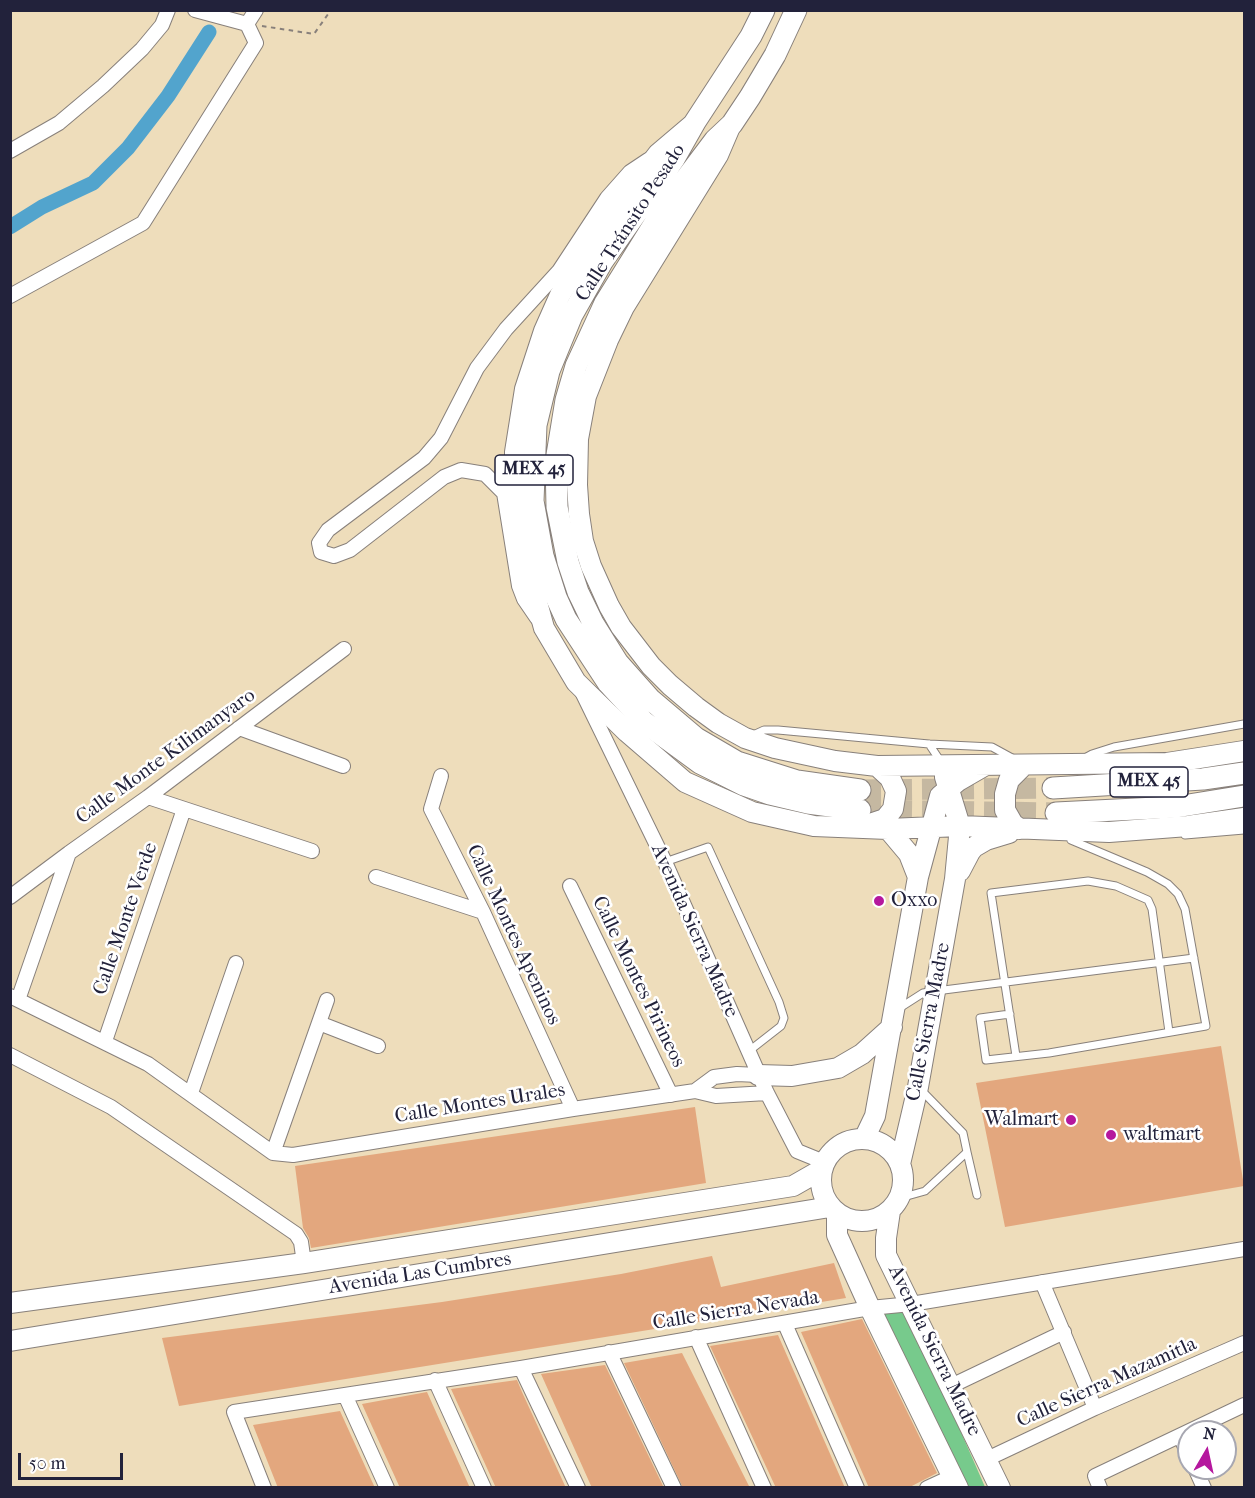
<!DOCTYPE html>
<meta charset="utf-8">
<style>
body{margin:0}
#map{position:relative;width:1255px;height:1498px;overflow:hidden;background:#edb;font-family:"IM FELL French Canon",serif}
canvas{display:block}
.frame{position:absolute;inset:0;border:12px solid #22223b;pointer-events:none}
.north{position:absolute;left:1177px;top:1420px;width:60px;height:60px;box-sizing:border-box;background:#fff;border:2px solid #a7a7b1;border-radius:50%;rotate:9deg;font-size:16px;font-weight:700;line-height:24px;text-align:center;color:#22223b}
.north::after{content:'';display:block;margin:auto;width:21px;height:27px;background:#b5179e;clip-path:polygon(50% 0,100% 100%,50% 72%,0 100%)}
.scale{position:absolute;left:18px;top:1453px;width:105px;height:27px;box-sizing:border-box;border:3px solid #22223b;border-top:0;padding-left:8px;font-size:18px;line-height:21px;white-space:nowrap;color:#22223b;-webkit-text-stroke:4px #fff;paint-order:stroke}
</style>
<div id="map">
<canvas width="1255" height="1498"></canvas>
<div class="frame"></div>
<div class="north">N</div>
<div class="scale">50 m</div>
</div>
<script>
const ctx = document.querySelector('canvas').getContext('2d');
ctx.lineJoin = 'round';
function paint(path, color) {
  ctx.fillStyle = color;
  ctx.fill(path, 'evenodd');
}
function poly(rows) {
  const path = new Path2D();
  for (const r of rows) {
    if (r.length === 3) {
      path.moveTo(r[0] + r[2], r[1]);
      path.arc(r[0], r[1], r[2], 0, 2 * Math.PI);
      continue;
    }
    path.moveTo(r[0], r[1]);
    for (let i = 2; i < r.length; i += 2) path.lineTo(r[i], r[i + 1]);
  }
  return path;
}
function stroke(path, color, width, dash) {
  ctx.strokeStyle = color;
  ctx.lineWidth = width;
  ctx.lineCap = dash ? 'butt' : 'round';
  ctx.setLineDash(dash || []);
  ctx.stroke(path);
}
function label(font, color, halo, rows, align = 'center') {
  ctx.font = font + ' "IM FELL French Canon",serif';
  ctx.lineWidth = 5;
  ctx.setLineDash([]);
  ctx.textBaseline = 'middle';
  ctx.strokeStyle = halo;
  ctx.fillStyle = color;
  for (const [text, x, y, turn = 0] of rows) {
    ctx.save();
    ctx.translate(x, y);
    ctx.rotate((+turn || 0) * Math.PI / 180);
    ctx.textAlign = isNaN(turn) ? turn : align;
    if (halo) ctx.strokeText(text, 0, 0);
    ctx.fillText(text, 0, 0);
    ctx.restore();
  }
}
const green = poly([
 [910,1307,943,1391,985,1487,962,1487,879,1315]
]);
const canal = poly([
 [10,227,42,207,93,183,128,148,168,96,209,32]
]);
const building = poly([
 [1221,1046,1244,1186,1005,1227,976,1083],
 [695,1107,706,1183,311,1248,309,1238,303,1228,295,1166],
 [712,1256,721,1287,834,1263,846,1298,179,1406,162,1338,442,1302,621,1274],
 [862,1319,937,1473,908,1488,869,1488,801,1332],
 [778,1335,845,1488,776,1488,710,1346],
 [682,1353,750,1488,683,1488,624,1363],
 [605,1365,664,1488,592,1488,541,1374],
 [517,1380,522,1392,566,1488,496,1488,451,1389],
 [427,1392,470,1488,400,1488,362,1404],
 [340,1411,375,1488,278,1488,253,1425]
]);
const primaryTunnel = poly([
 [860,790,1053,788],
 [860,810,1056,813]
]);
const path = poly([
 [262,26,314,34,331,10]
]);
const lane = poly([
 [751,736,764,730,778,730,929,744,992,747,1014,759],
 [929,744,941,762],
 [1083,759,1092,754,1114,747,1244,724],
 [1185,835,1244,830],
 [665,862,708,847,779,1002,784,1018,781,1026,749,1051],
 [898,1009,923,993,936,991,1194,958],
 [1010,1014,980,1018,986,1060,1049,1053,1206,1026,1185,909,1178,894,1168,884,1147,872,1071,840],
 [1016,1056,991,893,1088,881,1116,886,1148,900,1152,909,1169,1032],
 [967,1152,977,1195],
 [900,1198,925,1191,967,1152,963,1133,922,1091]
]);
const street = poly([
 [195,10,247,24],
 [10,151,59,123,103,86,142,49,162,25,168,10],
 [10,296,143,223,256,43,247,24,256,10],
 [537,618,524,599,519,586,504,493,485,474,461,470,444,477,350,550,334,556,321,552,319,543,328,530,424,458,441,438,477,368,506,329,559,271,607,198,630,172,648,160],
 [583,694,665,862,767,1093,797,1151,824,1162],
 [239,728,343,766],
 [441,776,431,809,483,912,573,1109],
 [148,797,312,851],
 [376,877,483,912],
 [570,886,671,1095],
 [10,897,69,853,148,797,344,649],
 [10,996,148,1064,273,1153],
 [18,1000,69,853],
 [319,1023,378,1046],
 [105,1041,184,809],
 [10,1055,111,1107,296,1234,301,1242,304,1263],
 [695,1091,714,1077,737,1074,758,1075],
 [191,1093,236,963],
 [273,1153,293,1155,573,1109,695,1091,716,1096,767,1093],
 [273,1153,327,1000],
 [1042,1282,1095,1408],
 [785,1324,857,1488],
 [696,1337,764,1488],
 [609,1352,674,1488],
 [521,1368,578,1488],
 [435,1380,484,1488],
 [951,1386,1064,1332],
 [345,1395,387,1488],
 [1180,1436,1189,1456],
 [987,1459,1095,1408,1244,1343],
 [1195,1468,1204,1488],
 [264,1488,234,1412,521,1368,870,1308,911,1304,1244,1249],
 [927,1488,953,1476],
 [1100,1488,1095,1476,1244,1405]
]);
const secondary = poly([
 [691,126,658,154,616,208,577,267,560,295,544,331,525,389,515,452,515,510,527,566,544,628,576,682,627,732,685,782,752,812,814,826,888,829,960,826,1109,832,1188,826,1244,818],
 [730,127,718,155,624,307,608,340,586,396,578,439,577,485,579,514,583,541,591,566,609,606,621,627,651,666,670,685,696,707,718,723,745,738,775,748,835,761,877,766,1167,763,1244,751],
 [867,825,885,819,893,809,896,791,890,778,877,766],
 [888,829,909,854,918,877],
 [1020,829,1013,824,1005,810,1005,794,1009,780,1024,765],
 [960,871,970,852,974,847,986,840,1009,833],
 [758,1075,792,1076,838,1068,862,1054,892,1027],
 [862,1180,41],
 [864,1139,875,1116,918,877,940,796,958,781,984,766],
 [900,1164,918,1087,955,879,960,826,945,777],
 [890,1211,886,1238,886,1255,1000,1488],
 [837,1213,837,1235,870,1308,958,1488],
 [10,1303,304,1263,793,1186,821,1170],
 [10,1341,830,1207]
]);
const primary = poly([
 [764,10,751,36,695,122,674,159,602,262,572,315,549,371,536,425,533,501,543,556,556,597,566,619,608,683,644,722,700,763,744,785,770,794,808,803,860,810],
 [796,10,775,55,750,97,732,124,715,140,666,205,605,303,576,366,566,400,556,461,557,507,568,562,578,592,593,623,618,663,650,699,696,738,737,762,797,781,860,790],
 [1053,788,1203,779,1244,773],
 [1056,813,1176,807,1244,796]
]);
const markers = [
 [879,901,6,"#b5179e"],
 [1071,1120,6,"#b5179e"],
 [1111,1135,6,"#b5179e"]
];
const shields = [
 [534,470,78],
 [1149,782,78]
];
const shieldNames = [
 ["MEX 45",534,470],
 ["MEX 45",1149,782]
];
const streetNames = [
 ["Calle Tránsito Pesado",631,223,-57],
 ["Calle Monte Kilimanyaro",166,757,-36],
 ["Calle Monte Verde",126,919,-71],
 ["Avenida Sierra Madre",694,931,66],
 ["Calle Montes Apeninos",513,935,65],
 ["Calle Montes Pirineos",638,982,64],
 ["Calle Sierra Madre",929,1022,-79],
 ["Calle Montes Urales",480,1104,-9],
 ["Avenida Las Cumbres",420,1274,-9],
 ["Calle Sierra Nevada",736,1311,-9],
 ["Avenida Sierra Madre",934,1351,64],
 ["Calle Sierra Mazamitla",1107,1383,-24]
];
const poiNames = [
 ["Oxxo",891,901],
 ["Walmart",1059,1120,"right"],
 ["waltmart",1123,1135]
];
paint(green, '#77ca8c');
stroke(canal, '#52a4cd', 15);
paint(building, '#e3a77e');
stroke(primaryTunnel, '#c5b8a1', 21, [21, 10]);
stroke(lane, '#88807b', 9);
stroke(street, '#88807b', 16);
stroke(secondary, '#88807b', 22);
stroke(primary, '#88807b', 23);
stroke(path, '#88807b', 2, [4.5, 4.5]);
stroke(lane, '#fff', 7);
stroke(street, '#fff', 14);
stroke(secondary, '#fff', 20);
stroke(primary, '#fff', 21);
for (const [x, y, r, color] of markers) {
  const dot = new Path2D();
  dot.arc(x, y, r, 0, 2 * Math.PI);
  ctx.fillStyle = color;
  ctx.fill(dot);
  stroke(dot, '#fff', 2);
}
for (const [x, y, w] of shields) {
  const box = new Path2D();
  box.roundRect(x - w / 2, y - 15, w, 30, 4.5);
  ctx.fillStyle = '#fff';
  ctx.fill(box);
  stroke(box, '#22223b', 1.5);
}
label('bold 18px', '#22223b', null, shieldNames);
label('20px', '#22223b', '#fff', streetNames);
label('20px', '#22223b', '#fff', poiNames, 'left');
</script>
